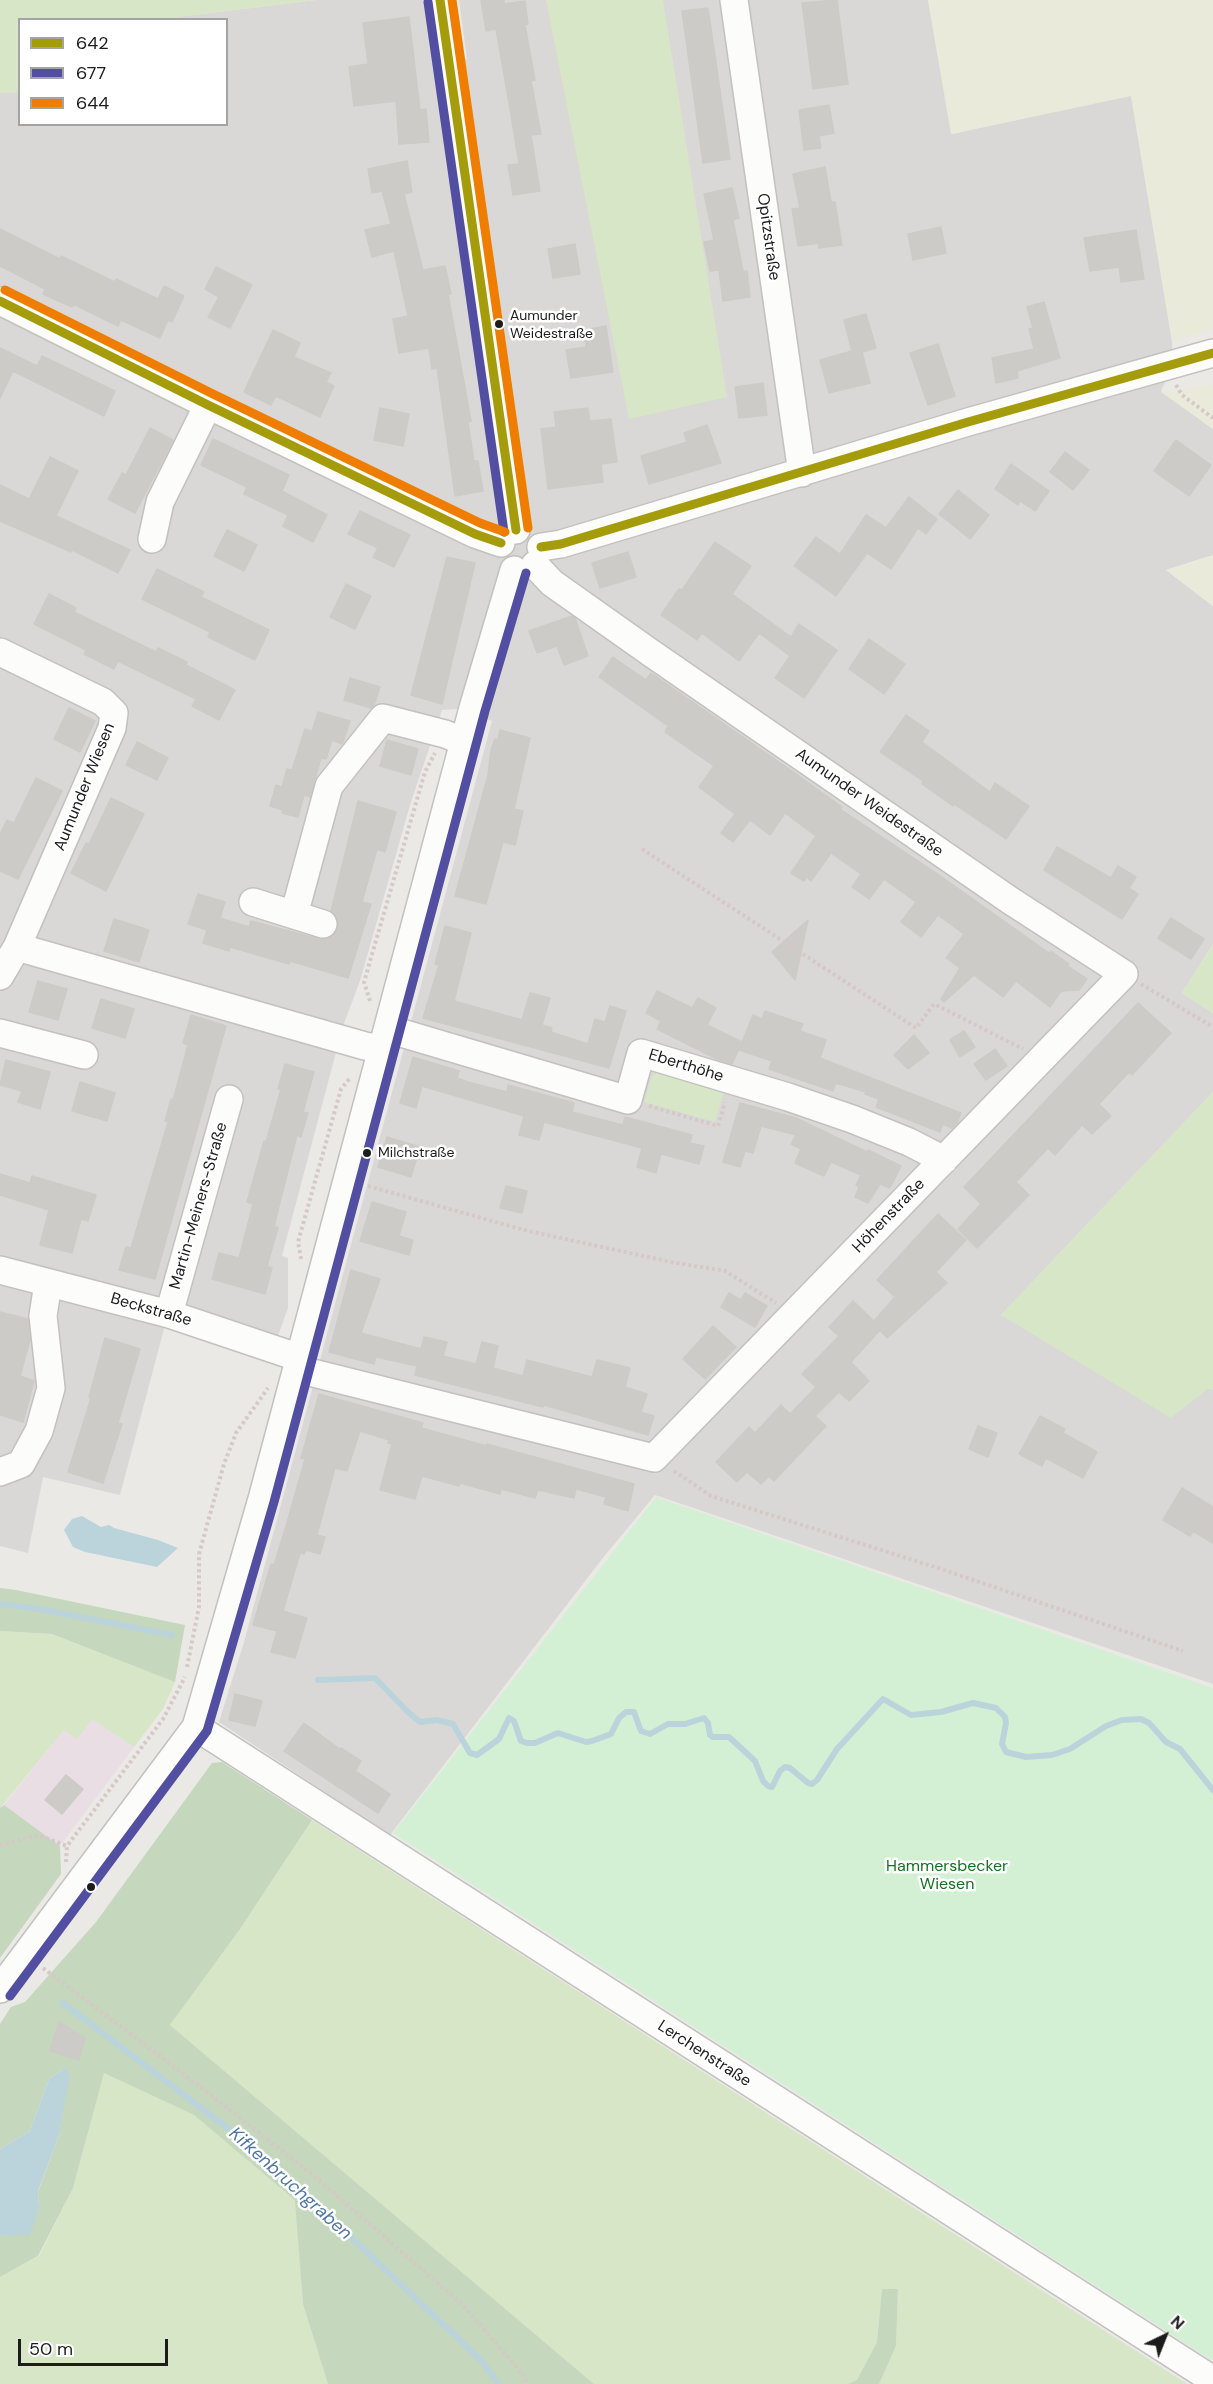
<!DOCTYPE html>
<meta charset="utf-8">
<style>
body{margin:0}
#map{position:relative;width:1213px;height:2384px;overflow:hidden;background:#ebe9e5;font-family:"DM Sans",sans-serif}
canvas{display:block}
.legend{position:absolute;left:18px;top:18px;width:210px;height:108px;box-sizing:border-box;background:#fff;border:2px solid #a4a4a4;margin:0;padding:8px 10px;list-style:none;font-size:18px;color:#1c1c1c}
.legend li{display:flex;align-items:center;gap:12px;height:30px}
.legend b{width:30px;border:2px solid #a4a4a4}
.north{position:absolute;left:1135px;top:2306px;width:60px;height:60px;-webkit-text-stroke:4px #fff;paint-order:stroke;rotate:43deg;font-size:16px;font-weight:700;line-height:24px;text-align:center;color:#1c1c1c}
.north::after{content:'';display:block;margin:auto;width:21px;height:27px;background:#1c1c1c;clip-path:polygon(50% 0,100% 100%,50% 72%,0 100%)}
.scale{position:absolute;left:18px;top:2339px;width:150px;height:27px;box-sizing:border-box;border:3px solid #1c1c1c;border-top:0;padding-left:8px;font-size:18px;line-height:21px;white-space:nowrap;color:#1c1c1c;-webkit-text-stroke:4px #fff;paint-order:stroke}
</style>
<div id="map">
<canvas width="1213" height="2384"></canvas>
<ul class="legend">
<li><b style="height:8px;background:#a49c0b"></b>642</li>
<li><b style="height:8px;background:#524ea2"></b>677</li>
<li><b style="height:8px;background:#ef7d00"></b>644</li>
</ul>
<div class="north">N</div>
<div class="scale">50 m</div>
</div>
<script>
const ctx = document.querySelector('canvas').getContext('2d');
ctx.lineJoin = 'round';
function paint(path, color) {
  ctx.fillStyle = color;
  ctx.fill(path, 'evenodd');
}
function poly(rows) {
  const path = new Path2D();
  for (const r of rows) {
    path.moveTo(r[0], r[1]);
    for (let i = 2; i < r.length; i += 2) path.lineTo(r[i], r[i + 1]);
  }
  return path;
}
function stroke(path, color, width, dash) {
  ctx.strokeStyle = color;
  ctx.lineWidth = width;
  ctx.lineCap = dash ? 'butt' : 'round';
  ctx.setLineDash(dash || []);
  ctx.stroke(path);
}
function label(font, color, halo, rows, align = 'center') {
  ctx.font = font + ' "DM Sans",sans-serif';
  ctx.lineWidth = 5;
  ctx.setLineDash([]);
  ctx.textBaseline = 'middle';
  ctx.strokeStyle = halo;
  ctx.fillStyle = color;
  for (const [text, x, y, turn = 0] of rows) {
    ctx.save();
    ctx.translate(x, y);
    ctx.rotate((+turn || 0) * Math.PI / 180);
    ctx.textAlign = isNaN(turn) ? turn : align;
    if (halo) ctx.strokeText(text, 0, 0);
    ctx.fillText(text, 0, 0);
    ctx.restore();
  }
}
const residential = poly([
 [316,0,425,0,435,59,467,59,459,0,928,0,952,134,1131,95,1172,341,1173,364,1161,391,1213,429,1213,555,1166,570,1213,606,1213,944,1182,993,1213,1013,1213,1092,1001,1315,1213,1390,1213,1684,655,1495,602,1559,390,1835,219,1722,244,1642,492,721,458,709,442,710,410,805,360,981,343,1026,282,1256,288,1258,288,1308,271,1355,165,1325,120,1495,43,1477,28,1553,0,1546,0,93,19,92,20,124,226,124,226,20,178,20,178,17]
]);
const industrial = poly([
 [92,1718,134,1747,60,1846,4,1805,64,1730]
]);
const farmland = poly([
 [928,0,1213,0,1213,329,1172,341,1131,96,951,134],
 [1213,385,1213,429,1161,392,1195,388],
 [1213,555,1213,606,1166,570]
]);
const grass = poly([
 [0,0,316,0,179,17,178,19,20,20,19,92,0,93],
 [546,0,663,0,727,397,629,419],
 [1213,944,1213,1013,1182,993],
 [664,1069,725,1088,715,1122,644,1102,652,1076],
 [1213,1092,1213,1390,1209,1388,1171,1418,1001,1315],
 [0,1631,52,1634,175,1682,163,1709,134,1747,92,1719,77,1739,64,1730,0,1808],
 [312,1820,1187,2384,879,2384,896,2346,898,2289,882,2290,877,2342,857,2380,848,2384,594,2384,170,2025,240,1929],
 [104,2073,194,2115,296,2200,303,2304,328,2384,0,2384,0,2277,39,2256,73,2188]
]);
const forest = poly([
 [0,1588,16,1590,185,1625,175,1682,52,1634,0,1631],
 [222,1762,312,1820,240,1929,170,2025,594,2384,328,2384,303,2304,295,2200,194,2115,104,2073,73,2188,38,2256,0,2277,0,2236,9,2235,39,2208,38,2192,59,2135,63,2109,65,2068,49,2079,30,2131,0,2149,0,2024,11,2007,25,2002,96,1922,212,1763],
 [4,1805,60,1846,61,1874,0,1958,0,1808],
 [882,2289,898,2289,896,2346,879,2384,848,2384,857,2380,877,2342]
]);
const park = poly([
 [656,1497,1213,1688,1213,2361,393,1833]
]);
const water = poly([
 [82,1516,101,1527,109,1525,114,1528,158,1540,178,1548,157,1567,85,1552,73,1547,64,1530,72,1519],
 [65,2068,70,2075,59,2135,38,2191,39,2208,30,2235,0,2236,0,2149,30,2131,49,2079]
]);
const stream = poly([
 [0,1604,40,1609,172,1635],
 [318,1680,375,1678,409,1713,420,1722,437,1720,453,1724,470,1753,477,1755,499,1739,509,1718,514,1721,521,1741,527,1743,535,1743,558,1733,586,1742,592,1741,611,1734,619,1718,626,1712,634,1712,641,1731,650,1734,668,1724,685,1724,704,1718,708,1723,710,1735,713,1737,729,1737,755,1761,763,1781,768,1786,772,1787,780,1771,785,1767,790,1768,808,1783,812,1784,817,1780,837,1749,883,1699,911,1715,941,1712,973,1703,996,1708,1005,1717,1006,1723,1002,1744,1006,1752,1026,1757,1052,1755,1070,1749,1106,1726,1122,1720,1141,1719,1149,1723,1166,1742,1180,1749,1213,1790],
 [63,2003,267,2158,482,2361,498,2384]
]);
const building = poly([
 [481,0,504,0,504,4,525,1,528,24,525,25,535,80,531,81,541,134,531,135,540,191,513,195,508,165,519,164,510,109,496,29,486,31,481,0],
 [837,0,848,84,813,89,802,3,837,0],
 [708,8,730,159,703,163,682,11,708,8],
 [409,17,420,110,426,109,429,142,399,144,396,101,354,106,349,67,368,64,363,23,409,17],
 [829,105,834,133,819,136,821,148,804,150,799,110,829,105],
 [407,161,412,192,404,194,423,270,445,266,451,294,448,294,471,421,468,422,474,461,478,461,483,491,455,496,437,368,432,369,429,348,399,353,393,319,408,316,394,251,372,257,365,230,391,224,382,191,372,193,368,169,407,161],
 [825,167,831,202,835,202,842,245,819,248,818,243,798,246,792,209,800,208,793,174,825,167],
 [732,188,739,218,733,220,743,271,747,271,750,297,723,301,719,270,710,271,704,242,714,240,704,194,732,188],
 [941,227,946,253,913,260,908,234,941,227],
 [0,229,60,259,61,256,115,282,116,279,158,299,164,286,184,296,172,322,168,320,160,338,121,320,118,326,73,304,72,307,43,294,45,289,0,266,0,229],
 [1136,230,1144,279,1121,282,1119,267,1090,271,1084,238,1136,230],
 [575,244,580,274,553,278,548,249,575,244],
 [216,267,252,285,230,328,208,317,219,297,205,289,216,267],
 [1044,302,1060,358,1017,371,1018,378,996,383,992,358,1034,349,1029,329,1033,328,1027,307,1044,302],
 [866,314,876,348,862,352,870,383,829,393,820,360,852,351,844,320,866,314],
 [606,326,613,372,571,378,566,350,586,347,584,330,606,326],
 [273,330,300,343,294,357,331,373,326,382,334,386,320,417,276,396,271,405,244,392,273,330],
 [938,344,955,396,928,405,910,353,938,344],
 [0,348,37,366,42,356,115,391,104,416,13,371,0,398,0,348],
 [763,383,767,415,739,418,735,387,763,383],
 [380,408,409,414,403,446,374,440,380,408],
 [588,408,590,421,611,419,617,462,601,464,603,482,548,489,541,429,556,427,554,412,588,408],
 [707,425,721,463,649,484,641,456,687,442,684,433,707,425],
 [150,428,173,440,135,513,108,499,122,473,126,475,150,428],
 [213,439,289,475,282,491,327,515,313,542,283,526,288,515,244,494,247,487,201,465,213,439],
 [1176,440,1211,465,1189,496,1154,471,1176,440],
 [1065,452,1089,470,1073,490,1050,472,1065,452],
 [50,457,78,471,56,516,130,550,118,573,72,550,71,552,0,521,0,485,29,499,50,457],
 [1011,464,1049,491,1035,511,1020,501,1018,505,995,489,1011,464],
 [958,490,989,515,970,539,939,514,958,490],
 [909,497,937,519,926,534,918,528,891,569,867,553,836,596,794,566,816,537,840,554,866,515,886,528,909,497],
 [360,511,410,535,394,567,373,557,378,548,348,534,360,511],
 [227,530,257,545,244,571,214,556,227,530],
 [715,542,751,566,732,594,791,637,799,624,837,650,804,698,775,678,790,656,759,633,739,661,702,633,697,640,661,615,679,589,682,590,715,542],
 [628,552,636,577,600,588,592,563,628,552],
 [447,557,475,563,442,704,411,695,447,557],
 [157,569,204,592,201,597,269,630,255,660,208,637,210,632,142,599,157,569],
 [346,584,371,596,355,629,330,617,346,584],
 [49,594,76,608,74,612,156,652,158,648,187,662,186,665,235,690,219,720,192,706,196,699,118,661,114,669,84,654,86,650,34,624,49,594],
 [572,616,575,618,588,656,564,665,557,646,537,653,529,631,572,616],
 [869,639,905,664,884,694,849,669,869,639],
 [613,657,646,680,651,673,799,776,842,807,840,809,939,875,1049,953,1051,951,1069,964,1067,966,1087,979,1079,990,1061,991,1050,1007,1016,981,1003,997,974,975,944,1002,941,999,960,968,946,958,964,934,938,915,921,937,901,922,916,902,884,879,869,899,852,887,861,874,831,853,811,881,807,877,804,881,791,873,816,836,785,813,770,835,750,820,733,842,721,833,735,814,699,787,714,766,665,732,668,726,599,677,613,657],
 [350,678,380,687,374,705,371,708,344,700,350,678],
 [69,708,95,721,80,752,54,739,69,708],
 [318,712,350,721,342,744,332,740,326,759,321,758,310,797,304,795,298,817,282,813,283,810,270,806,276,785,282,787,287,769,292,770,305,729,312,731,318,712],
 [906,715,929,731,922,742,990,792,995,783,1029,806,1006,839,954,804,953,806,922,784,923,781,880,752,906,715],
 [500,730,530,738,514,809,523,811,515,845,503,842,486,904,455,896,488,775,491,750,495,739,498,740,500,730],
 [387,740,418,749,411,775,380,766,387,740],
 [137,742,168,758,157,780,126,765,137,742],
 [36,778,62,791,18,879,0,871,0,834,7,820,14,823,36,778],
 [111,798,144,814,106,891,71,873,86,843,89,844,111,798],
 [358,801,396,812,385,852,377,849,362,902,371,904,348,978,290,961,289,964,230,947,229,951,203,943,207,930,188,924,198,894,225,902,220,918,249,927,251,921,323,940,334,935,338,929,338,921,331,911,358,801],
 [1057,847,1111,878,1118,866,1136,877,1129,888,1138,894,1122,919,1044,870,1057,847],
 [1171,918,1204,939,1191,959,1158,938,1171,918],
 [114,919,149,930,139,962,104,951,114,919],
 [808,920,795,980,772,952,808,920],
 [445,926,471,933,454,1001,522,1020,530,993,550,998,542,1025,552,1028,551,1032,588,1044,595,1019,605,1022,610,1006,626,1011,609,1068,423,1018,439,965,435,964,445,926],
 [38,981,67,989,58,1020,29,1012,38,981],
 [657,991,692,1008,698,998,716,1008,707,1025,742,1042,732,1064,719,1060,657,1029,661,1021,646,1013,657,991],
 [101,999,134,1009,125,1038,92,1028,101,999],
 [1138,1003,1171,1033,1132,1075,1129,1072,1099,1104,1111,1116,1092,1134,1082,1125,1055,1155,1048,1148,1016,1182,1029,1195,977,1248,958,1229,981,1204,964,1187,1138,1003],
 [765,1011,803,1024,800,1031,826,1040,820,1058,961,1113,957,1123,952,1128,943,1124,940,1132,876,1107,879,1099,865,1094,866,1092,836,1083,833,1091,769,1069,772,1061,739,1050,753,1015,762,1019,765,1011],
 [191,1015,226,1026,155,1279,119,1270,126,1247,131,1248,168,1122,165,1121,171,1099,173,1100,188,1045,183,1043,191,1015],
 [964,1031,975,1047,960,1057,950,1040,964,1031],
 [914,1035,929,1053,908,1069,894,1055,914,1035],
 [995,1049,1007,1066,986,1080,974,1064,995,1049],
 [413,1057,459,1071,457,1078,468,1082,507,1092,508,1085,574,1103,572,1112,623,1125,625,1117,692,1135,690,1143,704,1146,699,1164,661,1154,656,1173,637,1167,642,1148,544,1122,539,1140,519,1135,524,1116,422,1086,416,1108,400,1103,413,1057],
 [6,1060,50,1072,40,1109,18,1102,22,1091,0,1085,6,1060],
 [285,1064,314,1072,303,1112,308,1113,301,1137,297,1135,274,1226,278,1228,267,1266,272,1268,265,1294,212,1279,219,1253,239,1258,253,1204,247,1202,264,1141,266,1142,281,1089,278,1089,285,1064],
 [80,1082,115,1093,107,1121,72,1111,80,1082],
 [740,1103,796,1118,867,1152,868,1150,901,1166,890,1188,880,1184,868,1203,855,1197,859,1187,856,1185,861,1175,831,1162,824,1176,795,1163,801,1149,791,1144,796,1135,761,1126,753,1153,745,1151,740,1167,723,1162,740,1103],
 [387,1137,420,1147,411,1177,378,1167,387,1137],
 [0,1174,30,1183,32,1176,96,1195,88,1221,81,1219,72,1253,40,1245,49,1210,0,1195,0,1174],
 [506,1186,527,1191,522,1213,500,1208,506,1186],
 [372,1202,406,1212,399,1236,413,1240,409,1255,360,1241,372,1202],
 [938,1214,966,1240,936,1272,947,1283,887,1338,880,1330,851,1362,869,1381,849,1401,839,1392,815,1416,826,1426,774,1481,769,1476,761,1484,747,1472,737,1482,716,1462,749,1427,755,1433,781,1405,790,1414,816,1387,802,1374,839,1336,829,1327,853,1301,874,1321,895,1297,877,1280,938,1214],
 [351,1270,380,1279,361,1333,421,1349,424,1337,447,1342,443,1356,476,1364,482,1342,498,1346,493,1368,523,1376,527,1360,592,1377,597,1360,630,1368,625,1387,647,1394,641,1412,654,1416,648,1435,544,1405,543,1407,415,1375,417,1366,376,1357,374,1364,329,1352,351,1270],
 [729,1293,741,1300,745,1293,767,1306,755,1327,721,1307,729,1293],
 [0,1312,28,1319,30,1340,20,1376,34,1381,23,1422,0,1415,0,1312],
 [713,1326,736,1347,705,1379,683,1359,713,1326],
 [105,1338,140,1349,118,1423,122,1424,103,1483,68,1472,91,1398,89,1397,105,1338],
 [319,1394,423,1423,421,1428,487,1446,487,1444,634,1484,628,1511,604,1504,606,1497,576,1489,574,1498,538,1490,535,1498,501,1489,500,1494,460,1483,459,1486,422,1476,415,1499,380,1490,392,1444,388,1443,389,1440,360,1431,347,1471,335,1468,317,1535,325,1537,320,1554,306,1550,304,1554,300,1553,283,1611,307,1618,295,1658,271,1652,277,1631,253,1625,271,1564,274,1565,286,1526,305,1459,301,1458,319,1394],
 [1040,1416,1065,1429,1063,1433,1097,1452,1083,1478,1046,1458,1042,1466,1019,1454,1040,1416],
 [978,1426,997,1433,988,1457,969,1449,978,1426],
 [1182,1488,1213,1507,1213,1543,1193,1531,1190,1536,1163,1520,1182,1488],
 [235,1694,262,1701,255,1726,229,1720,235,1694],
 [304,1723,340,1749,341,1748,361,1761,355,1771,390,1794,378,1813,284,1751,304,1723],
 [66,1775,83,1789,62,1814,45,1800,66,1775],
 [59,2022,85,2038,79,2060,50,2051,59,2022]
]);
const path = poly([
 [1176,385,1182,395,1213,418],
 [642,849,916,1028,934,1004,1023,1049],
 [1141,984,1213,1027],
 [370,1001,364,982,425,772,435,753],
 [649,1106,718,1126,725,1102],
 [368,1186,524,1230,671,1262,725,1271,776,1303],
 [301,1259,298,1242,341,1089,350,1078],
 [674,1471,711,1496,938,1568,1183,1651],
 [187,1667,199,1607,199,1554,224,1464,236,1433,268,1388],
 [0,1845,38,1835,67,1846],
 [66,1862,67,1846,163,1719,185,1677],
 [43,1968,193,2081,313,2175,463,2305,526,2378,528,2384]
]);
const minor = poly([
 [440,0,516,530],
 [734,0,802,473],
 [0,301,208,405,475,534,501,543],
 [152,539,160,502,208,405],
 [541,547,561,544,968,422,1213,353],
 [0,652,103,702,114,713,112,728,17,947,0,976],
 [253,902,323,924],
 [294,915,329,786,383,718,445,734,465,742],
 [17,947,365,1046,382,1049],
 [388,1029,628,1100,641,1053,788,1097,852,1119,909,1142,944,1160],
 [0,1033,84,1055],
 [0,1270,169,1314,300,1358],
 [169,1314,229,1099],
 [297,1369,654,1458,1124,974,1011,901,651,653,552,583,535,565],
 [0,1472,21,1464,39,1431,51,1388,43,1316,48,1283],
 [196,1727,1213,2380],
 [0,1989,196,1727,262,1499,473,708,514,570]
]);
const bus1 = poly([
 [440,0,516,530],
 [0,301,208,405,475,534,501,543],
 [541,547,561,544,968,422,1213,353]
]);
const bus2 = poly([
 [428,2,504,532],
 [10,1996,207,1731,274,1502,485,711,526,573]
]);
const bus3 = poly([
 [452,0,528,528],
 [5,290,213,394,480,523,505,532]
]);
const markers = [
 [499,324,5,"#1c1c1c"],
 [367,1153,5,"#1c1c1c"],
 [91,1887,5,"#1c1c1c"]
];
const busNames = [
 ["Aumunder",510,316],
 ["Weidestraße",510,334],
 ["Milchstraße",378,1153]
];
const streetNames = [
 ["Opitzstraße",768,237,82],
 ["Aumunder Wiesen",85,787,-68],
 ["Aumunder Weidestraße",869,803,35],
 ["Eberthöhe",686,1066,17],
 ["Martin-Meiners-Straße",199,1206,-74],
 ["Höhenstraße",889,1216,-46],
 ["Beckstraße",151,1310,16],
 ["Lerchenstraße",704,2054,33]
];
const parkNames = [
 ["Hammersbecker",947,1867],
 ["Wiesen",947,1885]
];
const waterNames = [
 ["Kifkenbruchgraben",290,2184,42]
];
paint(residential, '#dad8d6');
paint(industrial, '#e8dee3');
paint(farmland, '#e9ead9');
paint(grass, '#d6e6c6');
paint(forest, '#c5d7bc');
paint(park, '#d4f0d4');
paint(water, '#bbd4db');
stroke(stream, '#bbd4db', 6);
paint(building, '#cdcbc8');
stroke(building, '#cecac6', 1.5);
stroke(minor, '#c2c1bf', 30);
stroke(path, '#d5c8c6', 4, [3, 3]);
stroke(minor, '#fcfcfb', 27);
stroke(bus1, '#a49c0b', 9);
stroke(bus2, '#524ea2', 9);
stroke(bus3, '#ef7d00', 9);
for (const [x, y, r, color] of markers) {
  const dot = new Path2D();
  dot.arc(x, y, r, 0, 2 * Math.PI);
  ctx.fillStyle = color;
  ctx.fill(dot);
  stroke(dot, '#fff', 2);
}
label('14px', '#1c1c1c', '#fff', busNames, 'left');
label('16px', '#1c1c1c', '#fff', streetNames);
label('16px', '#13711e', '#fff', parkNames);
label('italic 18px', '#5077a4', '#fff', waterNames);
</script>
